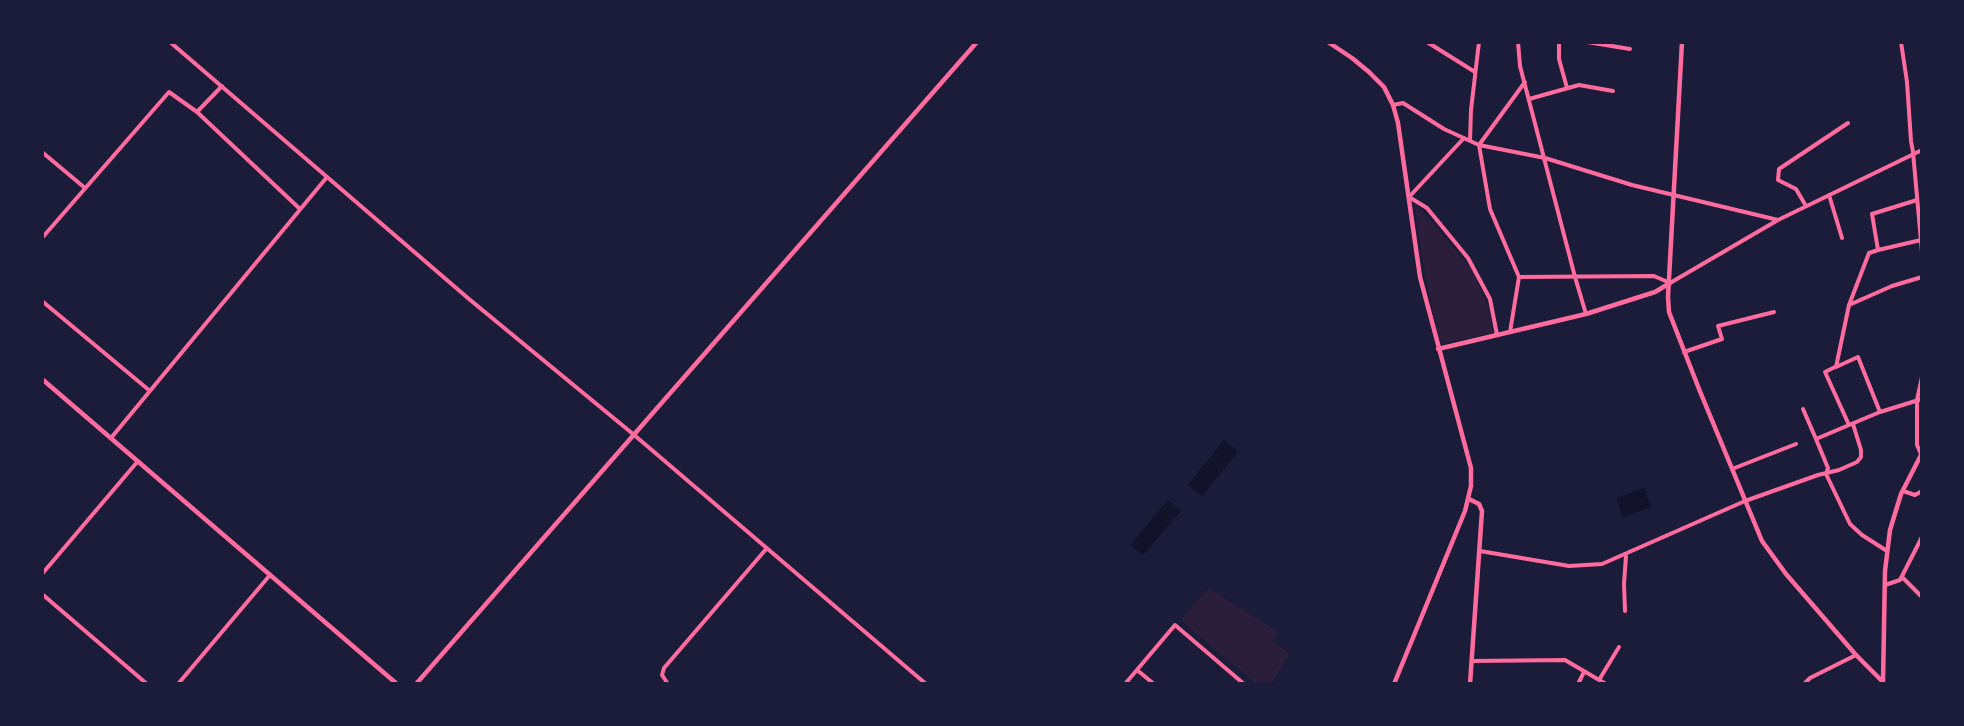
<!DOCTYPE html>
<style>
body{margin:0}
#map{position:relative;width:1964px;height:726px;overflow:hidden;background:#1b1b3a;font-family:"Asap Condensed",sans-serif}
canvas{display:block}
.frame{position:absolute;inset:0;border:44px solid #1b1b3a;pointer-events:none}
</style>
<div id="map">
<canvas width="1964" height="726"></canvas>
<div class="frame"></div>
</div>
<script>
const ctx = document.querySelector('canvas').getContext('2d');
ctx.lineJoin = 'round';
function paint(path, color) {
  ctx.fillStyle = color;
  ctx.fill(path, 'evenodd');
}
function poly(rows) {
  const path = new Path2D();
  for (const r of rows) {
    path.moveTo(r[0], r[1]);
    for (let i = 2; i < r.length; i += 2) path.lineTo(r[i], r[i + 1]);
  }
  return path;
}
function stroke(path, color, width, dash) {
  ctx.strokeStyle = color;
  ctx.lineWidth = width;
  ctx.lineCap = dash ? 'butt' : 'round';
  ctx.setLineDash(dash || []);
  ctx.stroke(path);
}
const green = poly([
 [1414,203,1439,230,1473,271,1489,310,1493,333,1440,344,1424,269],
 [1209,588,1278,632,1273,641,1289,653,1272,684,1256,684,1180,620]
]);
const water = poly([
 [1224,440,1238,452,1202,496,1188,485],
 [1644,488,1651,507,1623,517,1616,498],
 [1168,500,1181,511,1143,555,1130,545]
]);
const minor = poly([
 [170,42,469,299,633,434,926,684],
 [1427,42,1475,72],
 [1518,42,1520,66,1575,277,1586,314],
 [1559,42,1559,59,1567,88],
 [1587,42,1630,49],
 [1901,42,1907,82,1911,141,1913,152,1922,252],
 [1529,99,1579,85,1613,91],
 [1393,105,1403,103,1444,129,1479,145,1545,158,1632,185,1778,220],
 [197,112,222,86],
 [1464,138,1409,197,1427,208,1468,258,1490,299,1497,335],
 [1470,140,1471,110,1479,42],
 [42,152,85,188],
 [1829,195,1842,238],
 [1917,200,1872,214,1878,250,1921,240],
 [1806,206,1796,189,1778,180,1779,169,1848,123],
 [42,238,169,92,197,112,300,209],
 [1878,250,1869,253,1849,305,1892,286,1922,277],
 [1519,277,1654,276,1670,283,1778,220,1922,150],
 [42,301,150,391],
 [1849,305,1836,367,1858,357,1880,412,1922,399],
 [1510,332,1519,277,1490,209,1479,145,1525,82],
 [1684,352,1722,339,1718,326,1774,312],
 [1835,367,1825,372,1849,425,1880,412],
 [1803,409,1816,439,1849,425],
 [111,438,327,177],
 [1816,439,1828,468,1826,474,1850,524,1862,535,1887,551],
 [1921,454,1917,445,1917,400,1922,377],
 [1732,469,1796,444],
 [1903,491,1915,495,1922,491],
 [1480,551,1569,566,1602,564,1745,501,1818,475,1839,470,1857,462,1861,457,1861,450,1853,424],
 [42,574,138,461],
 [1902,577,1922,597],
 [1885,585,1900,580,1922,537],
 [42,594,147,684],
 [1625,611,1624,584,1626,556],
 [1472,661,1565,660,1606,684],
 [1137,670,1154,684],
 [1599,680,1619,647],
 [178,684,270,575],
 [668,684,662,675,664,668,767,548],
 [1125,684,1175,625,1244,684],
 [1578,684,1584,672],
 [1804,684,1810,678,1856,655]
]);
const tertiary = poly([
 [1328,42,1352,58,1369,72,1384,87,1393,105,1398,123,1420,277,1471,468,1471,486,1465,511,1394,684],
 [1682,42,1668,297,1669,312,1699,389,1762,541,1786,574,1856,655,1883,682],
 [1438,349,1586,314,1655,292,1670,283],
 [42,379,397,684],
 [1469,499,1479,504,1482,511,1470,684],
 [1883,683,1885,571,1890,530,1901,494,1922,453],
 [416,684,977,42]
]);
paint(green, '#2a1e3b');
paint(water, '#12122b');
stroke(minor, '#ff6b9d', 4);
stroke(tertiary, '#ff6b9d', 4.5);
</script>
